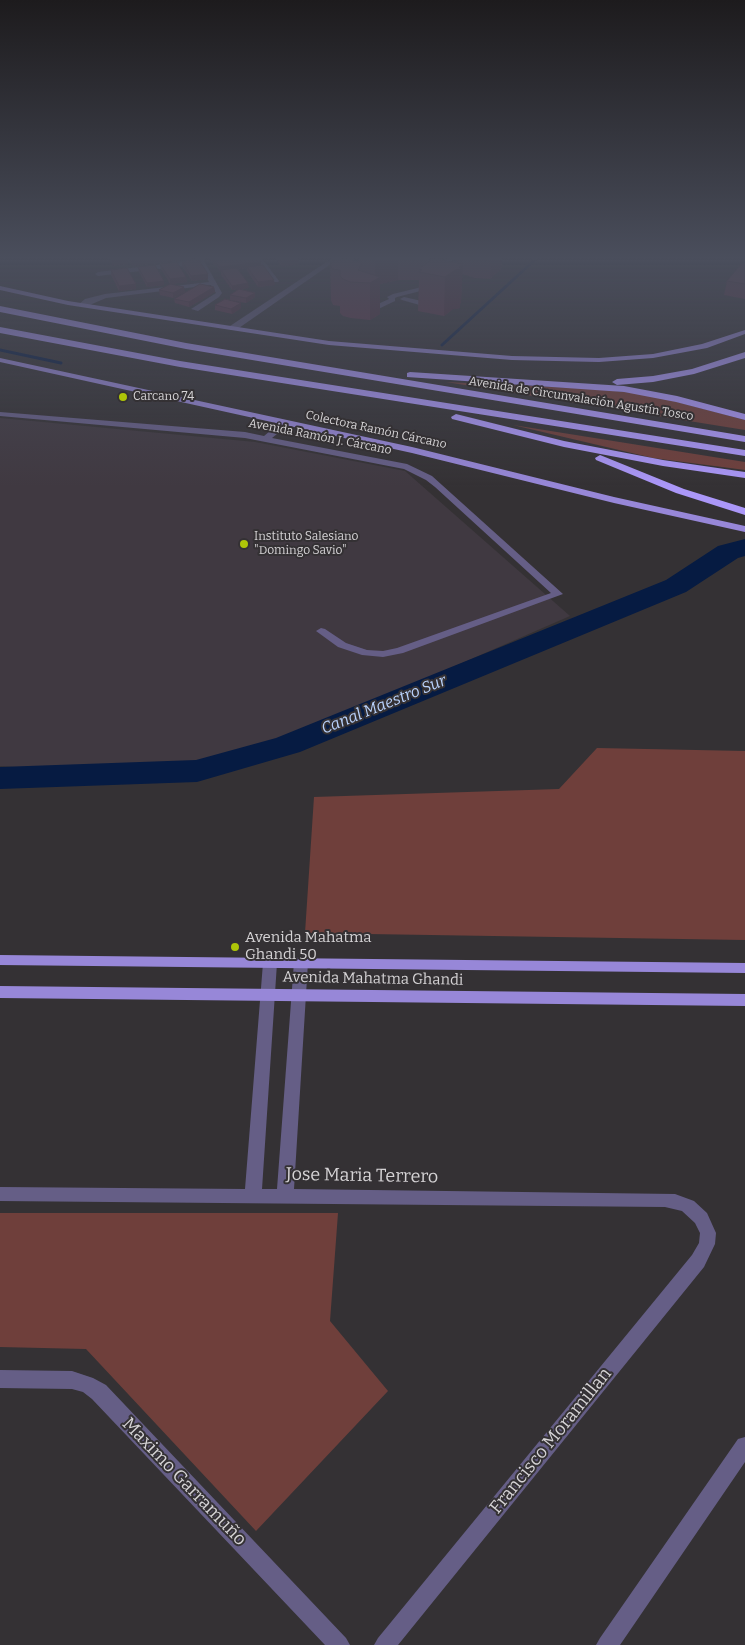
<!DOCTYPE html>
<meta charset="utf-8">
<style>
body{margin:0}
canvas{display:block;background:#343134}
</style>
<canvas width="745" height="1645"></canvas>
<script>
const ctx = document.querySelector('canvas').getContext('2d');
ctx.lineJoin = 'round';
function paint(path, color) {
  ctx.fillStyle = color;
  ctx.fill(path, 'evenodd');
}
function poly(rows) {
  const path = new Path2D();
  for (const r of rows) {
    path.moveTo(r[0], r[1]);
    for (let i = 2; i < r.length; i += 2) path.lineTo(r[i], r[i + 1]);
  }
  return path;
}
function stroke(path, color, width, dash) {
  ctx.strokeStyle = color;
  ctx.lineWidth = width;
  ctx.lineCap = dash ? 'butt' : 'round';
  ctx.setLineDash(dash || []);
  ctx.stroke(path);
}
function label(font, color, halo, rows, align = 'center') {
  ctx.font = font + ' Bitter,serif';
  ctx.lineWidth = 4;
  ctx.setLineDash([]);
  ctx.textBaseline = 'middle';
  ctx.strokeStyle = halo;
  ctx.fillStyle = color;
  for (const [text, x, y, turn = 0] of rows) {
    ctx.save();
    ctx.translate(x, y);
    ctx.rotate((+turn || 0) * Math.PI / 180);
    ctx.textAlign = isNaN(turn) ? turn : align;
    if (halo) ctx.strokeText(text, 0, 0);
    ctx.fillText(text, 0, 0);
    ctx.restore();
  }
}
const built = poly([
 [0,418,255,442,405,471,570,616,285,740,198,765,68,770,0,766]
]);
const green = poly([
 [446,382,596,389,634,393,666,399,745,420,745,430],
 [513,425,745,462,745,470,653,458],
 [597,748,745,751,745,940,305,933,314,797,559,789],
 [0,1213,338,1213,330,1321,388,1391,256,1531,86,1349,0,1347]
]);
const stream = poly([
 [442,345,538,257],
 [0,350,61,363]
]);
const river = poly([
 [745,539,745,556,738,558,686,592,300,752,197,782,0,789,0,767,196,760,276,738,666,580,718,546,745,539]
]);
const minor = poly([
 [196,257,202,257,222,293,219,297,198,311,191,309,216,293,211,285,106,298,85,307,78,305,85,299,105,294,209,282,200,264,98,276,95,274,98,272,198,260,196,257],
 [255,257,261,257,279,281,278,282,274,282,255,257],
 [334,257,341,257,236,330,230,330,230,326,334,257],
 [457,257,468,257,434,265,431,263,457,257],
 [434,284,437,286,436,287,397,297,395,298,395,301,374,311,367,309,389,299,387,297,393,294,434,284],
 [404,297,426,302,427,304,423,306,402,300,400,299,404,297],
 [0,412,245,432,264,436,282,421,288,421,288,425,272,438,407,464,432,476,563,594,403,653,383,657,362,655,338,647,316,631,321,628,325,629,346,643,367,650,383,651,397,648,551,593,435,487,426,480,404,469,245,438,0,416,0,412],
 [301,957,306,958,308,962,294,1189,675,1194,694,1201,707,1213,716,1233,715,1244,704,1267,398,1645,374,1645,378,1638,692,1255,699,1243,700,1233,695,1223,682,1211,665,1207,0,1201,0,1187,245,1189,263,963,265,959,270,958,275,959,277,963,262,1189,277,1189,294,962,296,958,301,957],
 [0,1370,72,1371,93,1378,106,1385,346,1638,350,1645,325,1645,92,1399,83,1392,72,1389,0,1388,0,1370],
 [745,1437,745,1462,620,1645,596,1645,600,1638,738,1439,745,1437]
]);
const major = poly([
 [0,286,68,301,329,341,512,356,599,358,653,354,702,344,745,330,745,334,707,348,653,358,599,362,512,360,329,345,68,305,0,290,0,286],
 [0,358,412,447,614,497,745,526,745,532,614,503,412,453,0,362,0,358],
 [0,955,745,963,745,973,0,965,0,955],
 [0,986,745,994,745,1006,0,998,0,986]
]);
const highway = poly([
 [0,306,186,343,745,436,745,442,186,349,0,312,0,306],
 [0,327,180,361,745,450,745,456,180,367,0,333,0,327],
 [745,352,745,358,694,374,653,382,617,385,612,382,617,379,653,376,692,369,745,352],
 [410,372,624,386,677,396,745,414,745,420,676,402,624,392,407,377,407,373,410,372],
 [456,414,564,441,663,460,745,472,745,478,663,466,564,447,452,419,451,417,456,414],
 [600,455,684,489,745,508,745,515,676,493,596,460,595,458,600,455]
]);
const wall = poly([
 [129,257,191,257,191,259,175,261,174,258,174,261,132,266,129,260],
 [209,257,257,257,261,265,275,285,258,287,247,271,247,268,238,269,249,288,240,289,255,293,255,297,246,303,230,300,230,295,239,289,232,290,221,275,221,271,220,272,216,265,214,265,210,259,210,257],
 [277,257,299,260,299,264,282,267,277,261],
 [359,257,428,257,428,263,455,262,456,257,502,257,501,269,490,279,475,278,462,274,461,302,460,304,460,308,453,309,444,316,418,311,419,280,398,280,380,284,380,314,370,320,351,318,343,316,340,313,340,306,333,305,331,300,330,261,359,261],
 [182,261,208,279,192,281,182,266],
 [160,264,186,277,187,282,171,284,185,292,173,298,160,295,159,290,170,284,161,269],
 [745,264,745,299,724,295,727,281],
 [138,267,164,285,147,287,139,272],
 [111,270,136,284,136,289,119,291,111,275],
 [214,287,215,292,189,307,175,303,174,299],
 [215,305,241,308,232,314,215,310]
]);
const shadedWall = poly([
 [173,257,174,261,132,266,131,261],
 [174,257,191,257,191,259,175,261],
 [246,257,255,257,215,261,216,265,214,265,214,260],
 [375,257,398,257,398,280,380,284,380,314,370,320,370,283,375,280],
 [491,257,502,257,501,269,490,279],
 [128,260,128,264,112,266,112,261],
 [299,260,299,264,282,267,282,262],
 [261,262,261,267,247,267,247,268,222,271,221,270,221,271,220,272,219,267],
 [463,264,461,302,460,304,460,308,453,309,444,316,445,277,459,267],
 [208,274,208,279,192,281,191,276],
 [186,277,187,282,170,284,170,279],
 [274,280,275,285,258,287,258,282],
 [164,281,164,285,147,287,147,283],
 [248,283,249,288,232,290,232,286],
 [136,284,136,289,119,291,119,286],
 [184,287,185,292,173,298,173,293],
 [214,287,215,292,189,307,189,302],
 [255,293,255,297,246,303,246,298],
 [241,303,241,308,232,314,231,309]
]);
const building = poly([
 [110,257,126,257,128,260,112,261,110,257],
 [129,257,170,257,131,261,129,257],
 [211,257,246,257,214,260,211,257],
 [257,257,261,262,219,267,215,261,257,257],
 [277,257,296,257,299,260,282,262,277,257],
 [198,259,208,274,191,276,182,261,198,259],
 [353,259,354,261,360,261,362,266,359,266,360,268,358,270,380,277,370,283,350,282,343,279,340,276,340,270,332,269,330,264,332,264,330,261,335,260,353,259],
 [437,259,463,264,459,267,461,269,455,270,445,277,419,272,422,270,419,269,431,260,437,259],
 [177,262,186,277,170,279,160,264,177,262],
 [741,264,745,264,745,284,727,281,741,264],
 [155,265,164,281,147,283,138,267,155,265],
 [263,265,274,280,258,282,247,267,263,265],
 [127,268,136,284,119,286,111,270,127,268],
 [237,268,248,283,232,286,221,270,237,268],
 [170,284,184,287,173,293,159,290,170,284],
 [200,284,214,287,189,302,174,299,200,284],
 [239,289,255,293,246,298,230,295,239,289],
 [225,299,241,303,231,309,215,305,225,299]
]);
const markers = [
 [123,397,5,"#aec508"],
 [244,544,5,"#aec508"],
 [235,947,5,"#aec508"]
];
const farPoinames = [
 ["Carcano 74",133,397],
 ["Instituto Salesiano",254,537],
 ["\"Domingo Savio\"",254,551]
];
const farStreetnames = [
 ["Avenida de Circunvalación Agustín Tosco",581,399,9],
 ["Colectora Ramón Cárcano",376,430,12],
 ["Avenida Ramón J. Cárcano",320,437,11]
];
const poiNames = [
 ["Avenida Mahatma",245,938],
 ["Ghandi 50",245,955]
];
const streetNames = [
 ["Avenida Mahatma Ghandi",373,979,1]
];
const waterNames = [
 ["Canal Maestro Sur",384,705,-22]
];
const nearStreetnames = [
 ["Jose Maria Terrero",362,1176,1],
 ["Francisco Moramillan",551,1441,-51],
 ["Maximo Garramuño",184,1482,46]
];
paint(built, '#403941');
paint(green, '#6f3f3b');
stroke(stream, '#061b42', 3);
paint(river, '#061b42');
paint(minor, '#655e86');
paint(major, '#9787d8');
paint(highway, '#ab97f8');
paint(wall, '#5f3246');
paint(shadedWall, '#4e2939');
paint(building, '#6f3a51');
stroke(building, '#4e2939', 1);
const sky = ctx.createLinearGradient(0, 0, 0, 487);
sky.addColorStop(0, '#1d1b1d');
sky.addColorStop(0.53, '#4a4e5c');
sky.addColorStop(1, '#4a4e5c00');
ctx.fillStyle = sky;
ctx.fillRect(0, 0, 745, 487);
for (const [x, y, r, color] of markers) {
  const dot = new Path2D();
  dot.arc(x, y, r, 0, 2 * Math.PI);
  ctx.fillStyle = color;
  ctx.fill(dot);
  stroke(dot, '#343134', 2);
}
label('12px', '#d5d3d5', '#343134', farPoinames, 'left');
label('12px', '#d5d3d5', '#343134', farStreetnames);
label('15px', '#d5d3d5', '#343134', poiNames, 'left');
label('15px', '#d5d3d5', '#343134', streetNames);
label('italic 16px', '#b9d2fc', '#343134', waterNames);
label('18px', '#d5d3d5', '#343134', nearStreetnames);
</script>
